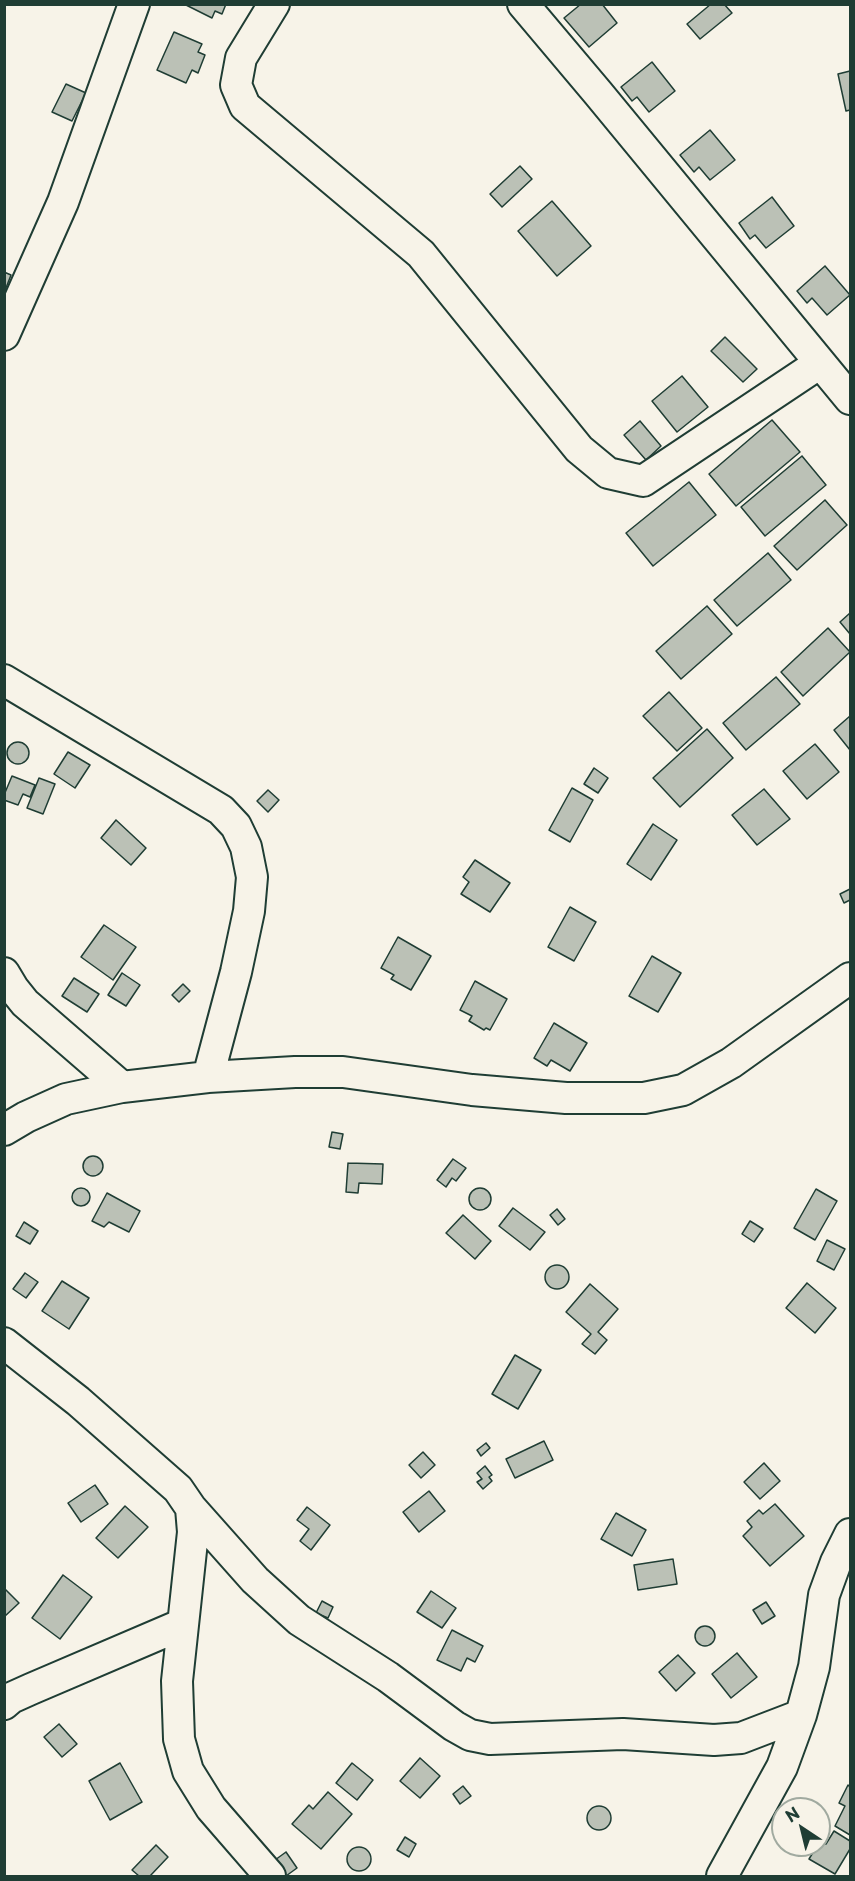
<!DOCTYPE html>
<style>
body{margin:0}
#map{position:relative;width:855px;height:1881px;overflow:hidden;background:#f7f3e8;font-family:"Playpen Sans",sans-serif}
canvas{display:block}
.frame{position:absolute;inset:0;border:6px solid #1f3d34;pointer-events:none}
.north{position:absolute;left:771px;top:1797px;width:60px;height:60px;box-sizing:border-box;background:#f7f3e8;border:2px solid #a1aaa0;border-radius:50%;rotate:325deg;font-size:16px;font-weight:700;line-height:24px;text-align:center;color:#1f3d34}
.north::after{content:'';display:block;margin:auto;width:21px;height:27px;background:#1f3d34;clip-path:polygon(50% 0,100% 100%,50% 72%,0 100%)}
</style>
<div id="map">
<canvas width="855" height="1881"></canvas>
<div class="frame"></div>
<div class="north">N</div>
</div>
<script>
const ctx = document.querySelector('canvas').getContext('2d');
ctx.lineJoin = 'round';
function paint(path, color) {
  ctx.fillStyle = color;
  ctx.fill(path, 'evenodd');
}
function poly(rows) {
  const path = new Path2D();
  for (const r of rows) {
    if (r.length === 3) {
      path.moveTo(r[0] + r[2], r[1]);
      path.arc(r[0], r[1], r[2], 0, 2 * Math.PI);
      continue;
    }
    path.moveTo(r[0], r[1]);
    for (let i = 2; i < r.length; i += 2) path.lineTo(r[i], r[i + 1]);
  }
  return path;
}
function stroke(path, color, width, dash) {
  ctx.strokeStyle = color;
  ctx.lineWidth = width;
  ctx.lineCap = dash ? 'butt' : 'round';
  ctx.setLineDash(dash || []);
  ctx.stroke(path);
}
const building = poly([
 [184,4,226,4,222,14,215,11,212,18,184,4],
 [581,4,602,4,617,23,589,47,564,18,581,4],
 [711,4,724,4,732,13,700,39,687,24,711,4],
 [174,32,202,44,198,52,205,55,198,73,192,70,186,83,157,70,174,32],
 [652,62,675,91,649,112,637,97,632,101,621,87,652,62],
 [850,71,850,110,846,111,838,74,850,71],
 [66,84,86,93,72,121,52,112,66,84],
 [710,130,735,160,710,180,699,167,694,172,680,155,710,130],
 [520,166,532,179,502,207,490,194,520,166],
 [772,197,794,226,766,248,755,235,750,239,739,223,772,197],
 [552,201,591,246,557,276,518,231,552,201],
 [825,266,850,295,827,315,812,298,807,303,797,291,825,266],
 [4,272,11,275,4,293,4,272],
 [725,337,757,369,743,382,711,351,725,337],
 [682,376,708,407,677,432,652,401,682,376],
 [772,420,800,452,736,506,709,474,772,420],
 [640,421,661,446,646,460,624,435,640,421],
 [802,456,826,485,765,536,741,507,802,456],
 [689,482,716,515,653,566,626,533,689,482],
 [825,500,847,525,797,570,774,546,825,500],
 [768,553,791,580,737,626,714,600,768,553],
 [707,606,732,634,681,679,656,651,707,606],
 [850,613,850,634,840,622,850,613],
 [828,628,850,652,803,696,781,672,828,628],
 [776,677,800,704,746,750,723,723,776,677],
 [669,692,702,728,677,751,643,716,669,692],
 [850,716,850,750,834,730,850,716],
 [707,729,733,758,680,807,653,778,707,729],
 [18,753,11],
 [815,744,839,772,807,799,783,771,815,744],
 [68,752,90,765,75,788,54,774,68,752],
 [594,768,608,778,598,793,584,784,594,768],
 [12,776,35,785,30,797,23,794,18,805,4,800,4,795,12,776],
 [39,778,55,784,43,814,27,808,39,778],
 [572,788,593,800,570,842,549,830,572,788],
 [764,789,790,819,757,845,732,815,764,789],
 [268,790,279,800,268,812,257,801,268,790],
 [116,820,146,848,131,865,101,838,116,820],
 [653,824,677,840,651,880,627,864,653,824],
 [475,860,510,883,490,912,461,894,469,882,463,877,475,860],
 [850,889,850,900,844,903,840,894,850,889],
 [570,907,596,922,574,961,548,947,570,907],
 [104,925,136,947,113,980,81,957,104,925],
 [398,937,431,956,411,990,391,979,394,975,381,968,398,937],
 [652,956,681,973,658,1012,629,996,652,956],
 [122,973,140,985,126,1006,108,995,122,973],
 [74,978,99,994,87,1012,62,996,74,978],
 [475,981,507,999,490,1030,486,1028,484,1030,469,1021,472,1016,460,1010,475,981],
 [183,984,190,991,179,1002,172,995,183,984],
 [554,1023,587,1043,570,1071,551,1060,547,1066,534,1058,554,1023],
 [332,1132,343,1134,340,1149,329,1147,332,1132],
 [93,1166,10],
 [453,1159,466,1168,456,1181,452,1178,446,1187,437,1180,453,1159],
 [348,1163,383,1164,382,1184,359,1183,358,1193,346,1192,348,1163],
 [81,1197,9],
 [480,1199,11],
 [816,1189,837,1201,815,1240,794,1228,816,1189],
 [107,1193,140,1211,129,1232,109,1222,104,1227,92,1221,107,1193],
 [513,1208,545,1232,530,1250,499,1226,513,1208],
 [557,1209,565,1219,558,1225,550,1215,557,1209],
 [463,1215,491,1241,475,1259,446,1233,463,1215],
 [750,1221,763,1229,754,1242,742,1234,750,1221],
 [24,1222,38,1231,30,1244,16,1236,24,1222],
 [827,1240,845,1249,834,1270,817,1261,827,1240],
 [557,1277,12],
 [25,1273,38,1282,26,1298,13,1289,25,1273],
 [62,1281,89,1298,69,1329,42,1311,62,1281],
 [807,1283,836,1308,815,1333,786,1308,807,1283],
 [590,1284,618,1309,598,1332,607,1340,595,1354,582,1344,591,1334,566,1312,590,1284],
 [515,1355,541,1370,518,1409,492,1394,515,1355],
 [544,1441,553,1460,515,1478,506,1459,544,1441],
 [486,1443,490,1448,481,1456,477,1450,486,1443],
 [423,1452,435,1465,421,1478,409,1465,423,1452],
 [764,1463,780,1481,760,1499,744,1482,764,1463],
 [485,1466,492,1475,489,1477,492,1481,483,1489,477,1482,482,1479,477,1473,485,1466],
 [95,1485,108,1504,81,1522,68,1503,95,1485],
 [429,1491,445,1511,419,1532,403,1512,429,1491],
 [775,1504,804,1536,770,1566,743,1536,752,1527,747,1521,759,1510,763,1514,775,1504],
 [125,1506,148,1527,118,1558,96,1538,125,1506],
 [307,1507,330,1525,311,1550,300,1541,309,1529,297,1520,307,1507],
 [616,1513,646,1530,632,1556,601,1539,616,1513],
 [673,1559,677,1584,638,1590,634,1565,673,1559],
 [63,1575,92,1597,60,1639,32,1618,63,1575],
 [4,1588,19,1603,4,1617,4,1588],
 [431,1591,456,1608,442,1628,417,1612,431,1591],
 [322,1601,333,1607,328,1618,316,1613,322,1601],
 [766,1602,775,1616,762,1624,753,1610,766,1602],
 [705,1636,10],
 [452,1630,483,1646,475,1662,467,1658,461,1671,437,1660,452,1630],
 [737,1653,757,1677,731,1698,712,1674,737,1653],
 [678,1655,695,1673,676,1691,659,1672,678,1655],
 [59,1724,77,1744,62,1757,44,1737,59,1724],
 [420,1758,440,1776,420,1798,400,1781,420,1758],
 [120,1763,142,1802,110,1820,89,1781,120,1763],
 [352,1763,373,1780,357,1800,336,1783,352,1763],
 [848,1785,850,1787,850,1835,835,1826,845,1806,839,1803,848,1785],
 [463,1786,471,1796,460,1804,453,1794,463,1786],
 [328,1792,352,1814,321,1849,292,1824,309,1805,313,1809,328,1792],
 [599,1818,12],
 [834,1831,850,1841,850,1849,835,1874,809,1859,820,1841,826,1844,834,1831],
 [405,1837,416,1844,409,1857,397,1850,405,1837],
 [156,1845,168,1857,150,1876,139,1876,132,1870,156,1845],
 [359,1859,12],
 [286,1852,297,1868,286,1876,275,1860,286,1852]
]);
const minor = poly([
 [274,4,241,58,236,85,245,106,421,254,579,449,608,473,643,481,820,363],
 [523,4,598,93,850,399],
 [4,335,63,202,134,4],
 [4,680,221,810,236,826,246,847,252,877,249,911,236,972,208,1077],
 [4,973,13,988,25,1003,122,1087],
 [4,1130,26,1117,66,1099,122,1087,208,1077,295,1072,343,1072,472,1090,566,1098,644,1098,683,1090,731,1063,850,978],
 [4,1343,78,1401,178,1489,191,1508,255,1580,299,1620,388,1677,454,1726,470,1735,490,1739,623,1734,714,1740,741,1738,801,1715],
 [191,1508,193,1532,177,1681,179,1739,188,1771,211,1808,270,1876],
 [4,1704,11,1698,31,1689,183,1624],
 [722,1876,782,1767,801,1715,814,1667,824,1595,836,1562,850,1534]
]);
paint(building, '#bbc1b6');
stroke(building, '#1f3d34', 1.5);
stroke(minor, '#1f3d34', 34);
stroke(minor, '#f7f3e8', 30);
</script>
